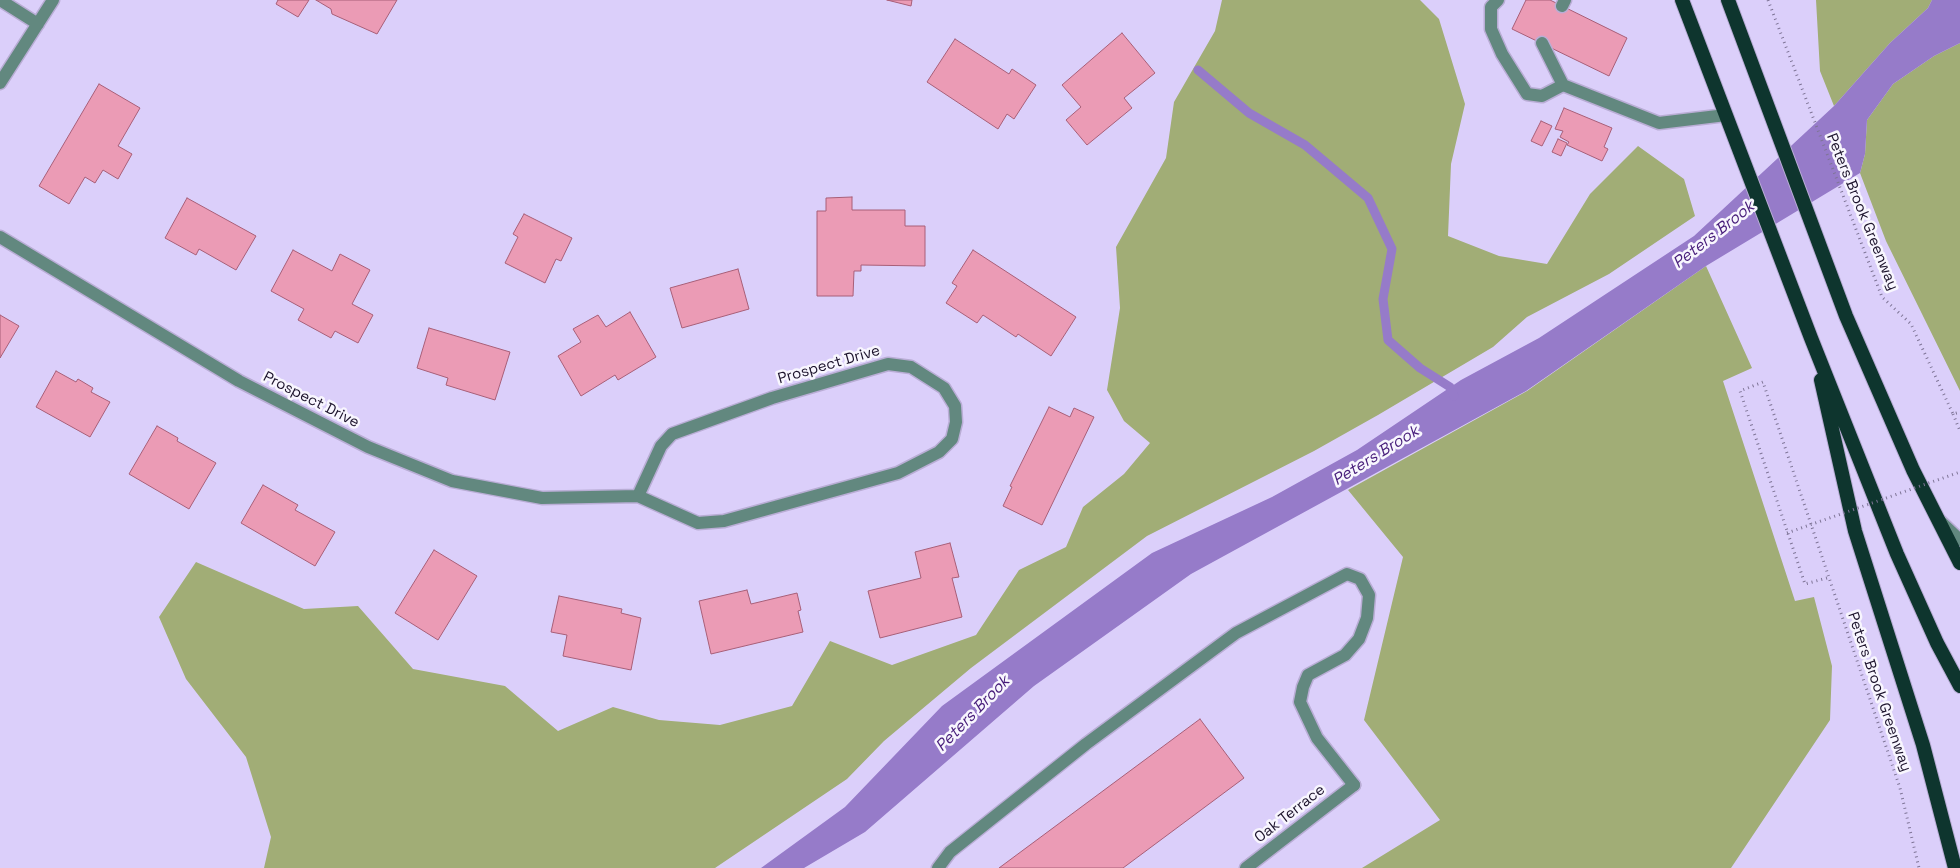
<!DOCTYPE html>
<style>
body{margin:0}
canvas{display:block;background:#dbcffa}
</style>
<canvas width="1960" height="868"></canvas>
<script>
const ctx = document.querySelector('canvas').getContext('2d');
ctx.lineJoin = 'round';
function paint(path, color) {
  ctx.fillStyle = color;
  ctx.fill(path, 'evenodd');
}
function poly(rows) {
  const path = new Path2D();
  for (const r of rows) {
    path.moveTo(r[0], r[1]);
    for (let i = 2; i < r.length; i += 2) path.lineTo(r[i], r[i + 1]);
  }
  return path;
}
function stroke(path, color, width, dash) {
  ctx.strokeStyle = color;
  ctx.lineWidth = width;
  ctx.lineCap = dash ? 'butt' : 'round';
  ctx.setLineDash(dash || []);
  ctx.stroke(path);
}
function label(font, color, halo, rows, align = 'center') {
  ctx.font = font + ' "Space Grotesk",sans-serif';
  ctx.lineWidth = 5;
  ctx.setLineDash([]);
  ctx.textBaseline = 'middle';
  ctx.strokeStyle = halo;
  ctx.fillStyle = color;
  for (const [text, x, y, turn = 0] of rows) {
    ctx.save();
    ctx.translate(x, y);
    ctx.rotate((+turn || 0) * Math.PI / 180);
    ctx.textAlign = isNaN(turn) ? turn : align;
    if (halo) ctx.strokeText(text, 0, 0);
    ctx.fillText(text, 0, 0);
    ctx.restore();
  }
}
const green = poly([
 [1222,0,1420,0,1439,19,1465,104,1451,164,1448,236,1499,256,1547,264,1590,194,1638,146,1684,179,1695,216,1609,274,1527,317,1493,347,1378,415,1314,451,1147,536,971,668,884,741,847,779,715,868,264,868,271,837,246,757,186,679,159,617,196,562,304,609,358,606,413,669,505,686,558,731,613,707,659,720,720,725,792,706,830,641,892,665,976,635,1019,570,1066,547,1083,507,1124,474,1150,443,1124,421,1107,390,1120,308,1116,247,1166,158,1174,102,1215,31],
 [1816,0,1932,0,1928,8,1890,43,1834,106,1820,71],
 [1960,43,1960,391,1886,241,1860,173,1865,154,1867,120,1893,84,1934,56],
 [1706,266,1752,368,1723,381,1795,601,1814,597,1832,666,1830,720,1731,868,1362,868,1440,820,1364,720,1403,557,1348,490,1527,391]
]);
const water = poly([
 [1932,0,1960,0,1960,43,1934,56,1893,84,1867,120,1865,154,1860,173,1706,266,1526,391,1191,574,1034,686,865,832,804,868,761,868,845,807,942,706,1152,553,1272,497,1357,450,1461,380,1539,338,1694,236,1834,106,1890,43,1928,8]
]);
const stream = poly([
 [1198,70,1249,113,1305,145,1368,198,1392,249,1383,299,1388,340,1420,368,1450,387,1454,396]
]);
const building = poly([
 [278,0,309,0,298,17,276,4,278,0],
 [316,0,397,0,377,34,332,14,331,9,316,0],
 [887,0,912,0,911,6,887,0],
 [1526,0,1550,0,1627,38,1609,76,1512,29,1526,0],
 [1122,33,1155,73,1124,98,1132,108,1087,145,1066,120,1081,107,1062,85,1122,33],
 [955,39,1009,74,1012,69,1036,85,1014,119,1007,114,998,129,927,82,955,39],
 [99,84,140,108,118,146,132,154,118,179,103,170,95,183,85,177,69,204,39,186,99,84],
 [1564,108,1612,128,1604,147,1608,149,1602,161,1567,145,1569,142,1560,137,1563,131,1555,129,1564,108],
 [1541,121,1552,126,1542,146,1531,141,1541,121],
 [1558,139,1567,143,1561,156,1552,152,1558,139],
 [852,197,852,210,905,210,905,226,925,226,925,266,861,265,861,271,854,271,853,296,817,296,817,211,826,211,826,198,852,197],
 [187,198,256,236,236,270,199,249,196,255,165,238,187,198],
 [524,214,572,238,561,261,556,259,545,283,505,263,518,237,513,234,524,214],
 [293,250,332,271,340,254,370,270,352,304,373,315,358,343,335,331,331,338,298,320,304,309,271,291,293,250],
 [973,250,1076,317,1051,356,1018,334,1016,337,983,315,977,323,946,303,957,286,952,283,973,250],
 [738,269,749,309,682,328,670,288,738,269],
 [630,312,656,357,618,380,615,375,581,396,558,356,581,342,573,329,598,315,606,327,630,312],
 [0,315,19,326,0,358,0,315],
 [429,328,510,352,495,400,446,385,448,378,417,368,429,328],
 [56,371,76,382,78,379,93,388,91,392,110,402,90,437,36,407,56,371],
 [1049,407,1070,417,1074,408,1094,417,1042,525,1003,506,1012,487,1010,486,1049,407],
 [157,426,178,438,177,441,216,463,189,509,129,474,157,426],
 [263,485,298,505,295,510,335,532,315,566,241,523,263,485],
 [950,543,959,577,952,578,962,617,880,638,868,591,921,578,915,552,950,543],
 [434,550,477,576,438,640,395,613,434,550],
 [747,590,751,604,797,593,801,610,798,611,803,632,711,654,699,601,747,590],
 [559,596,622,609,621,613,641,618,631,670,563,656,567,635,551,632,559,596],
 [1200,719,1244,778,1123,868,999,868,1200,719]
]);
const path = poly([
 [1768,0,1882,297,1911,324,1953,414,1960,412],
 [1953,414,1960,431],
 [1827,578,1805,584,1740,391,1763,382,1900,788,1919,868]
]);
const service = poly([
 [1498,0,1491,7,1491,29,1502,54,1527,94,1542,96,1563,85],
 [1562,6,1565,0],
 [1542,43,1563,85,1659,123,1726,115],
 [1940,521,1960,540],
 [938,868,950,852,1086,744,1236,633,1347,574,1360,579,1369,595,1367,618,1359,639,1345,655,1308,675,1303,687,1300,702,1317,738,1354,785]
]);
const minor = poly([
 [0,0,38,24],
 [0,83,53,0],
 [0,237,239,381,368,447,452,481,542,498,638,496,698,523,724,521,898,473,939,452,952,439,956,422,955,406,944,388,911,367,888,364,772,398,672,434,661,446,638,496],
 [1246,868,1354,785]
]);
const trunk = poly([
 [1682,0,1811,338,1897,554,1937,643,1960,686],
 [1728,0,1846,316,1913,470,1960,563],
 [1821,380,1855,531,1923,745,1955,868]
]);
const pathBridge = poly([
 [1787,533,1960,472]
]);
const streetNames = [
 ["Peters Brook Greenway",1862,212,68],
 ["Prospect Drive",829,365,-16],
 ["Prospect Drive",311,400,27],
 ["Peters Brook Greenway",1879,692,71],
 ["Oak Terrace",1290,814,-38]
];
const waterNames = [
 ["Peters Brook",1714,235,-38],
 ["Peters Brook",1376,456,-32],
 ["Peters Brook",973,714,-46]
];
paint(green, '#a1ad76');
paint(water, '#967bc9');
stroke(stream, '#967bc9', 9);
paint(building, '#eb9bb5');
stroke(building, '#a85f78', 1);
stroke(service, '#b9add5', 15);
stroke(minor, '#b9add5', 15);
stroke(trunk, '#b9add5', 16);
stroke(path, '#7f7597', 3, [1, 4]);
stroke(service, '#62887f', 12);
stroke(minor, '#62887f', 12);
stroke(trunk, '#0e352e', 14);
stroke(pathBridge, '#7f7597', 3, [1, 4]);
label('15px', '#1c132c', '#f8f6fe', streetNames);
label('italic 16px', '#471d7a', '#f8f6fe', waterNames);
</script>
